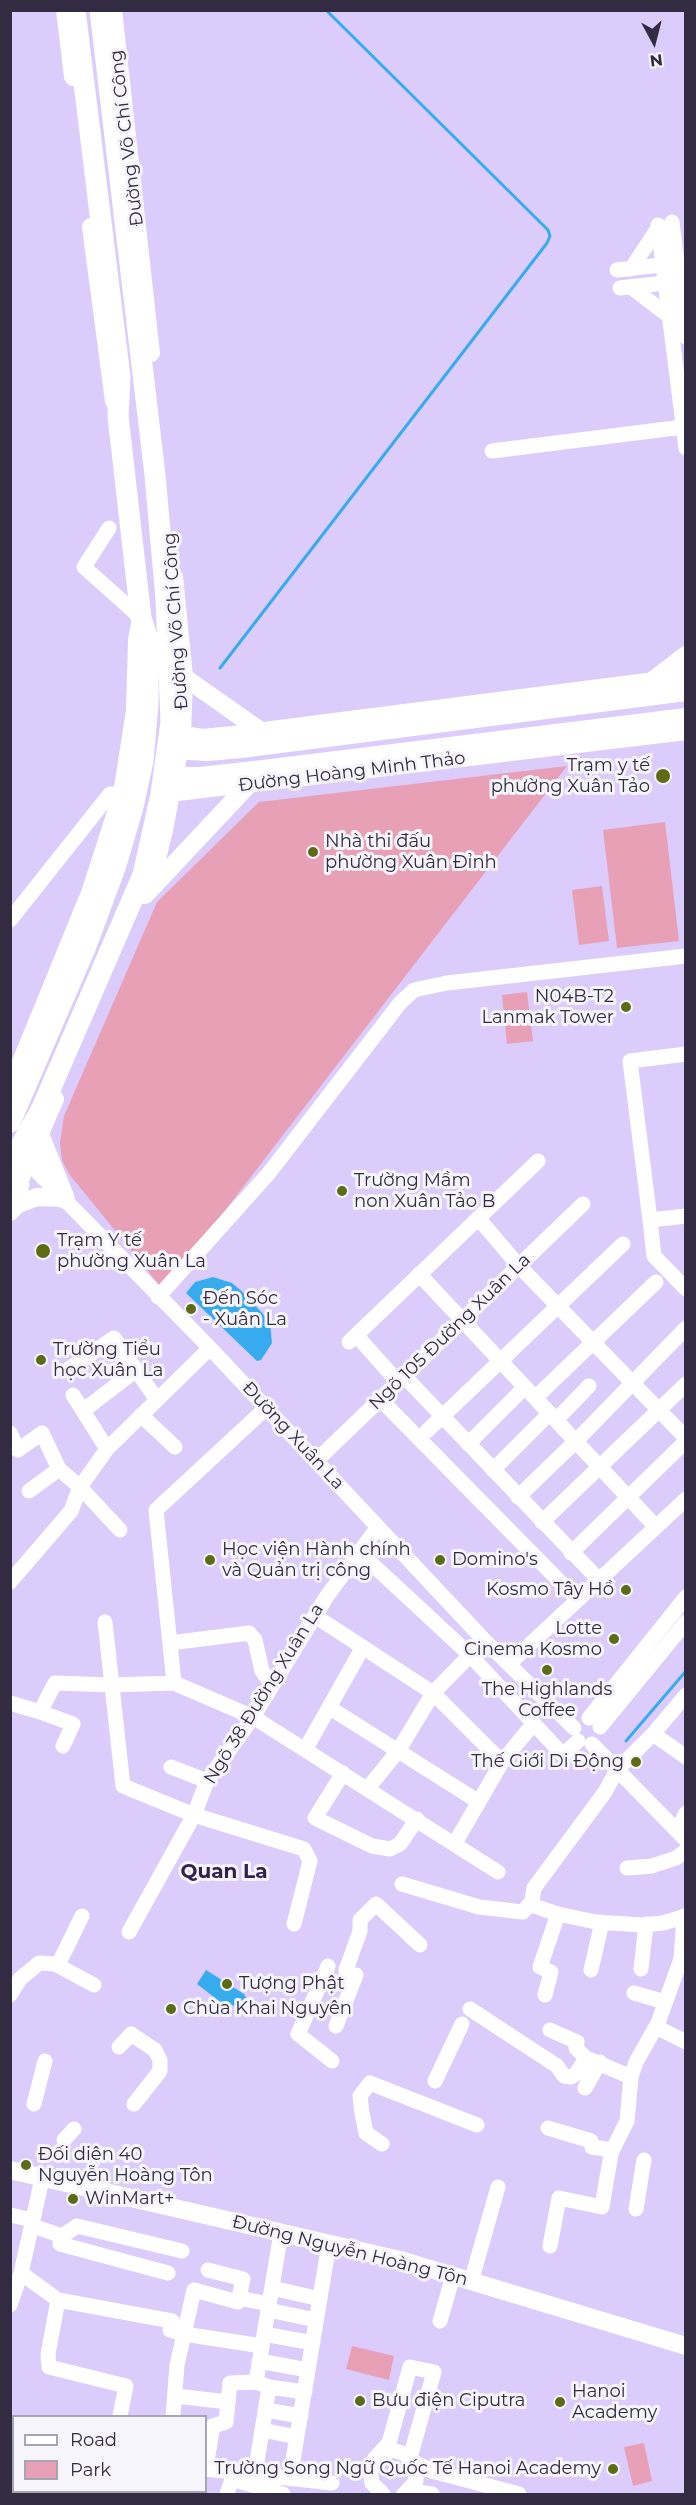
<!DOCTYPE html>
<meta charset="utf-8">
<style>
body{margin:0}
#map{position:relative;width:696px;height:2505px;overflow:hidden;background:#dbccfc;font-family:Montserrat,sans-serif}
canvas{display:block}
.frame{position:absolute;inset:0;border:12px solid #332b42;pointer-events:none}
.legend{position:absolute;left:12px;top:2415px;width:195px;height:78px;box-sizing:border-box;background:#f6f5fb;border:2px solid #a8a4b1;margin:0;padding:8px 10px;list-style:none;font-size:18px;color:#332b42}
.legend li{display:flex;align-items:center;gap:12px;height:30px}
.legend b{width:30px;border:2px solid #a8a4b1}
.north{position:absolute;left:624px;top:12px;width:60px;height:60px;-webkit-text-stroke:4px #f6f5fb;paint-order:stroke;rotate:173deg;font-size:16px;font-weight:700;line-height:24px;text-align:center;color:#332b42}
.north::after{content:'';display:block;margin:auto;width:21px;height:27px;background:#332b42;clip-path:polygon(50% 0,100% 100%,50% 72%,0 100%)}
</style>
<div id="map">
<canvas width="696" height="2505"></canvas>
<div class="frame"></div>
<ul class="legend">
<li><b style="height:8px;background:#fff"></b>Road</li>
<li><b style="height:16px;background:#e8a0b6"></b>Park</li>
</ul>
<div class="north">N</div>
</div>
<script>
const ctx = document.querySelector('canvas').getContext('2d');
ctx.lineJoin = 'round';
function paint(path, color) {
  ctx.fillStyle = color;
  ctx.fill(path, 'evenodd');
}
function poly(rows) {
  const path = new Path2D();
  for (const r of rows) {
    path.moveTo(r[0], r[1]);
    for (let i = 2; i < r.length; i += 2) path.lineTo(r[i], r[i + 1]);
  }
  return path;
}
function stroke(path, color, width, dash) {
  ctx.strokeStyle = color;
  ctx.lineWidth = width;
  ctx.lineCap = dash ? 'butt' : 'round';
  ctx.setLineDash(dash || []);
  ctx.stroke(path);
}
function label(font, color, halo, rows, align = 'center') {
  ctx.font = font + ' Montserrat,sans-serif';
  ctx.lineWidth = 6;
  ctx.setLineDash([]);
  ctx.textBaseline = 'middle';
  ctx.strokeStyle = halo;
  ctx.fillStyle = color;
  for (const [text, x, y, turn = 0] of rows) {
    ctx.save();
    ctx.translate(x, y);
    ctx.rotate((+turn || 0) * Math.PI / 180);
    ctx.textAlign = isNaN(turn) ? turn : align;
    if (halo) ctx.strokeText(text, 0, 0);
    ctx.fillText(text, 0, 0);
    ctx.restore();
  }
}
const green = poly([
 [567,766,220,1217,161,1287,69,1174,62,1160,60,1143,64,1116,157,902,259,802],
 [665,822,679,941,617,948,603,830],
 [602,886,609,941,579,945,572,890],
 [527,992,533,1041,507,1044,502,995],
 [352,2346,394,2356,389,2380,346,2369],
 [644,2443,652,2481,633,2486,624,2447]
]);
const water = poly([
 [213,1277,232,1283,246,1295,270,1322,272,1343,261,1360,257,1361,186,1293,195,1282],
 [206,1970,244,1994,249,2003,237,2006,223,2004,197,1984]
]);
const stream = poly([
 [220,668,547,243,550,236,548,230,326,10],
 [626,1741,686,1671]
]);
const minor = poly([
 [672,222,686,337],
 [658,225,686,448],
 [631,269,658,228],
 [617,270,671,264],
 [631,287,669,316],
 [620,288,673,282],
 [492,451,683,427],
 [109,528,84,567,141,618],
 [10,920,110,794,122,794],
 [20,1154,210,1348,485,1641,574,1728],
 [686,1216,650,1220,654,1256,686,1289],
 [478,1218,519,1266,686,1438],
 [650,1220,630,1061,686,1054],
 [419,1274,656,1527],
 [158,1297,269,1173,400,1003,414,990,447,983,686,956],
 [356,1335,398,1382],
 [349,1342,538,1161],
 [69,1369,114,1338,157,1400],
 [404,1376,599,1580],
 [73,1395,107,1449],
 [535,1398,656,1282],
 [380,1399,577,1599],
 [84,1410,136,1370],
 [141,1415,175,1447],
 [557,1419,589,1386],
 [427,1431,623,1244],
 [10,1433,18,1450,42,1433,59,1469,80,1487,120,1530],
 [468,1444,525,1387],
 [316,1461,583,1204],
 [493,1470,550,1413],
 [29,1491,59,1469],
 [518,1497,576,1441,686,1328],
 [542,1522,686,1384],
 [359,1552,470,1655,563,1755,578,1741],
 [571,1553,686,1441],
 [10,1582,71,1511,80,1487,107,1449,210,1348],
 [315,1616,433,1693,502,1762],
 [105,1622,123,1786,194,1815,304,1849,310,1861,294,1924],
 [170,1643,249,1633,255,1640,262,1671,272,1685],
 [509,1664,686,1499],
 [174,1683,156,1510,265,1409],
 [10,1703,40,1712,55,1683,112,1685,174,1683,253,1717,498,1872],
 [330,1708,479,1802],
 [40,1712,73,1724,63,1746],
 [589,1718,686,1597],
 [600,1727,686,1622],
 [653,1734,686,1757],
 [592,1744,686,1840],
 [305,1750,363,1647],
 [171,1767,207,1781],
 [343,1773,315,1818,372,1846,390,1849,400,1844,417,1819],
 [368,1788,398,1751,433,1693,476,1649],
 [677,1831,686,1813],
 [455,1843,502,1762,533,1724],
 [627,1868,652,1866,676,1858,686,1851],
 [402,1884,479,1907,523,1912,532,1901],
 [532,1901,534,1888,605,1792,617,1770,653,1734,686,1695],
 [532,1901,534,1906,558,1914,596,1922,642,1925,663,1923,686,1916],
 [129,1932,194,1815,207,1781,253,1717,327,1596,378,1527],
 [58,1965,82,1916],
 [328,1966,298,2034,332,2061],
 [641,1969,646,1924],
 [346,1970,360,1931,360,1920,376,1904,420,1945],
 [591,1970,602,1922],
 [634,1993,665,2002],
 [10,1995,20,1979,39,1963,55,1964,94,1985],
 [545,1995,551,1972,540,1967,558,1914],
 [470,2009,557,2066,564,2076,571,2077,576,2074,586,2058],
 [336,2026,356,1975],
 [656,2027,686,2042],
 [550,2030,577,2042,576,2048,586,2058,631,2077],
 [119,2047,131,2034,155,2050,160,2060,160,2071,134,2104],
 [435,2081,462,2024],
 [585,2088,600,2062],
 [34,2104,45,2061],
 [548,2128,591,2141,592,2147,612,2150],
 [64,2140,74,2129],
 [382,2144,366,2133,362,2113,360,2096,370,2083,477,2125],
 [612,2151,627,2121,631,2077,636,2062,658,2023,681,1959,684,1916],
 [42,2179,21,2273,58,2300,172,2321,170,2330,184,2334,262,2346],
 [636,2209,644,2160],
 [10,2215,33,2220],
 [33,2226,62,2236,60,2244,168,2273],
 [62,2236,77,2226,182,2251],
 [550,2246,559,2198,602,2207,611,2154],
 [471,2282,498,2187],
 [272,2288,320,2299],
 [239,2298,269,2304],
 [58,2300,48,2354,49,2367,126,2386,120,2416],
 [10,2305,21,2273],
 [268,2310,316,2320],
 [440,2321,453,2276],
 [264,2334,313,2343],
 [259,2361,308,2370],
 [269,2387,305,2392],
 [176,2396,228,2402],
 [265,2410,301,2416],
 [173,2416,177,2365,194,2290,238,2302,243,2279,208,2270],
 [262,2430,297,2437],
 [375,2458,389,2443,410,2367,434,2372,410,2458],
 [414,2462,432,2471,519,2494],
 [206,2466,213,2426,226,2422,230,2383,256,2382],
 [206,2469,332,2483],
 [255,2474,269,2387,256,2382,281,2233],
 [290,2478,329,2244],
 [107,2494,108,2492],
 [123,2494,123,2492],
 [165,2494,165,2492],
 [227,2494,232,2479,283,2494],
 [383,2494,372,2483,370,2470,375,2458,393,2450,405,2454,416,2468,416,2481,404,2494],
 [404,2494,418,2492,432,2494]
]);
const major = poly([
 [65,10,73,77],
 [113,10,151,353],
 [91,227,114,401],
 [184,677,265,734],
 [652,681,686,655],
 [172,733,202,738,233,735,686,677],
 [169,750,208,752,241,749,686,692],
 [164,776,200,776,263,769,686,717],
 [161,794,686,731],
 [152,879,164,830,182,735,184,677,174,577],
 [145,895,252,781],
 [10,1089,90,893,122,794,135,711,137,640,141,618],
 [10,1202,55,1099],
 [10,1212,18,1204,37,1197,64,1198],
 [10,2170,404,2261,686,2346]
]);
const highway = poly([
 [10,1122,86,946,116,865,133,807,143,761,148,704,148,640,141,618,118,416,120,377,75,10],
 [34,1123,64,1198],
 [18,1152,19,1185],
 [10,1165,42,1108,143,875,161,794,171,722,166,599,155,475,100,10]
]);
const markers = [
 [663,776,8,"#5d6b15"],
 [313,852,6,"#5d6b15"],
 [626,1007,6,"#5d6b15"],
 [342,1191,6,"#5d6b15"],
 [43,1251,8,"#5d6b15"],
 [191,1309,6,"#5d6b15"],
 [41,1360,6,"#5d6b15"],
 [210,1560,6,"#5d6b15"],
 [440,1560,6,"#5d6b15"],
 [626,1590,6,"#5d6b15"],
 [614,1639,6,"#5d6b15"],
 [547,1670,6,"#5d6b15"],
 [636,1762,6,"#5d6b15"],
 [227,1984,6,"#5d6b15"],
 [171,2009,6,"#5d6b15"],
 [26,2165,6,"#5d6b15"],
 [73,2199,6,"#5d6b15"],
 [360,2401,6,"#5d6b15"],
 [560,2402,6,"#5d6b15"],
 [613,2469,6,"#5d6b15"]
];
const streetNames = [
 ["Đường Võ Chí Công",127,138,-97],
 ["Đường Võ Chí Công",176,621,-94],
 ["Đường Hoàng Minh Thảo",352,772,-7],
 ["Ngõ 105 Đường Xuân La",450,1332,-44],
 ["Đường Xuân La",293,1436,47],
 ["Ngõ 38 Đường Xuân La",264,1694,-58],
 ["Đường Nguyễn Hoàng Tôn",350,2251,14]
];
const poiNames = [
 ["Trạm y tế",650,766,"right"],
 ["phường Xuân Tảo",650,787,"right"],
 ["Nhà thi đấu",325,842],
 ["phường Xuân Đỉnh",325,863],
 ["N04B-T2",614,997,"right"],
 ["Lanmak Tower",614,1018,"right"],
 ["Trường Mầm",354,1181],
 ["non Xuân Tảo B",354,1202],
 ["Trạm Y tế",57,1241],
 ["phường Xuân La",57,1262],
 ["Đến Sóc",203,1299],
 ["- Xuân La",203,1320],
 ["Trường Tiểu",53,1350],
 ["học Xuân La",53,1371],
 ["Học viện Hành chính",222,1550],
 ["và Quản trị công",222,1571],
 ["Domino's",452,1560],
 ["Kosmo Tây Hồ",614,1590,"right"],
 ["Lotte",602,1629,"right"],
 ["Cinema Kosmo",602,1650,"right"],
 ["The Highlands",547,1690,"center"],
 ["Coffee",547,1711,"center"],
 ["Thế Giới Di Động",624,1762,"right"],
 ["Tượng Phật",239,1984],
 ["Chùa Khai Nguyên",183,2009],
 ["Đối diện 40",38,2155],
 ["Nguyễn Hoàng Tôn",38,2176],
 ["WinMart+",85,2199],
 ["Hanoi",572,2392],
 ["Academy",572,2413],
 ["Bưu điện Ciputra",372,2401],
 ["Trường Song Ngữ Quốc Tế Hanoi Academy",601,2469,"right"]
];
const neighbourhoodNames = [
 ["Quan La",224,1872]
];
paint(green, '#e8a0b6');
paint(water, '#36acef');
stroke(stream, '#36acef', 3);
stroke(minor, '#fff', 15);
stroke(major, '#fff', 18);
stroke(highway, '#fff', 21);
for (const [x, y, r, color] of markers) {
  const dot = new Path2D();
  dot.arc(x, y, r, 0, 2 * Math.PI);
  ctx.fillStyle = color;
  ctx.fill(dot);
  stroke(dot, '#f6f5fb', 2);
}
label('18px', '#332b42', '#f6f5fb', streetNames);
label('18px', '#332b42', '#f6f5fb', poiNames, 'left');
label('bold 20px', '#342151', '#f6f5fb', neighbourhoodNames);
</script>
